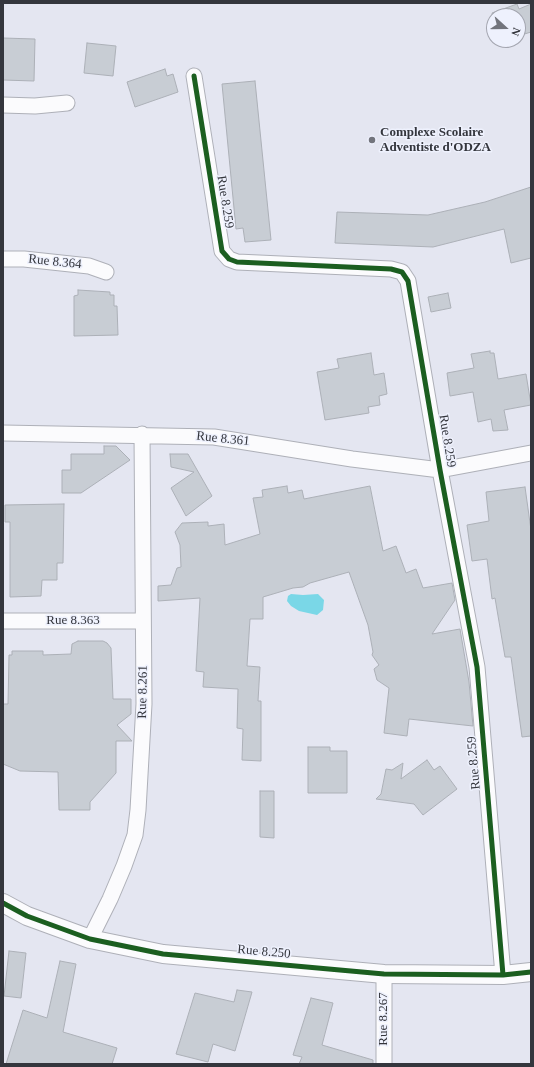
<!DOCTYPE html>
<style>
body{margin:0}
#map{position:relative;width:534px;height:1067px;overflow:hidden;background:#e4e6f1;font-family:"Times New Roman",serif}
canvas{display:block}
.frame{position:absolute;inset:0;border:4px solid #34363d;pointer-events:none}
.north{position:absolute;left:486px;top:8px;width:40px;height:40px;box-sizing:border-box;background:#eef1fd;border:1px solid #a4a6b0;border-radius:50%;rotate:111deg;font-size:11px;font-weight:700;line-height:16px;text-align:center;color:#34363d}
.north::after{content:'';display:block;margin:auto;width:14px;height:18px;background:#72747c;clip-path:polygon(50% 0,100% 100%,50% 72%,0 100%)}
</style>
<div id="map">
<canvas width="534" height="1067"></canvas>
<div class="frame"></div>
<div class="north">N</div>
</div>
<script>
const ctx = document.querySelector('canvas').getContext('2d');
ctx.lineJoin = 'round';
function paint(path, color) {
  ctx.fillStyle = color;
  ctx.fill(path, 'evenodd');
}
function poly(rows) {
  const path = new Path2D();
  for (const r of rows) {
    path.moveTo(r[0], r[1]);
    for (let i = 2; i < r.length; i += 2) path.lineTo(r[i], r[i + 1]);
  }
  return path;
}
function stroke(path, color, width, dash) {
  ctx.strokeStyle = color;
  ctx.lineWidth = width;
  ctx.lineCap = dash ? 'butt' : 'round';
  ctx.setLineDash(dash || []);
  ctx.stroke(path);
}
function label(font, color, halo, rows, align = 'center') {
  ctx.font = font + ' "Times New Roman",serif';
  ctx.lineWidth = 3;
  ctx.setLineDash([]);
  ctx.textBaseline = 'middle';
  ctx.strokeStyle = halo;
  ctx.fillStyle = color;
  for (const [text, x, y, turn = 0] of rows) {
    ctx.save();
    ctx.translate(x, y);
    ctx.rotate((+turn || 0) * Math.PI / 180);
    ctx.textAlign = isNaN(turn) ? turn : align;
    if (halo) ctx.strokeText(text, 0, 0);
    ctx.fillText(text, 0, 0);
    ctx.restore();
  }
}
const water = poly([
 [291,594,303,595,318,594,324,600,323,610,317,615,299,611,291,606,287,601,288,596]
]);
const building = poly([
 [517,4,519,9,531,4,531,32,518,36,518,16,494,16,494,20,492,13,517,4],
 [3,38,35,39,34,81,3,80,3,38],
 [87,43,116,46,113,76,84,73,87,43],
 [165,69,167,76,173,74,178,92,135,107,127,82,165,69],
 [255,81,271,240,245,242,243,228,236,229,222,84,255,81],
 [531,187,531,258,511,263,504,229,433,247,335,243,337,212,428,215,485,202,531,187],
 [78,290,110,292,110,295,114,295,114,306,117,306,118,335,74,336,74,296,78,295,78,290],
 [448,293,451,308,431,312,428,297,448,293],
 [490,351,490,353,494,353,498,379,526,374,531,405,504,410,508,430,493,431,491,419,478,422,473,392,450,396,447,373,474,368,471,354,490,351],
 [371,353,374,375,384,373,387,394,379,396,380,405,368,407,369,413,325,420,317,372,339,368,337,359,371,353],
 [104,446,116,446,130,460,81,493,62,493,62,470,71,470,71,454,104,454,104,446],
 [170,454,188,454,212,496,186,516,171,488,194,472,171,467,170,454],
 [287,486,288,493,302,490,304,499,370,486,383,551,396,546,406,573,416,569,423,588,452,583,455,600,432,634,460,629,469,682,473,726,409,719,407,736,384,733,389,688,377,680,374,669,379,665,372,655,373,652,368,625,349,572,310,583,303,587,293,588,263,597,263,619,250,619,247,666,260,667,258,701,261,701,261,761,242,760,243,729,237,728,238,689,203,687,204,672,196,671,200,598,158,601,158,586,171,585,177,568,181,567,180,545,175,532,182,523,208,522,208,526,224,524,225,545,260,534,253,498,263,497,262,490,287,486],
 [525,487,531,530,531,736,522,737,511,657,505,657,495,598,492,599,487,559,472,561,467,525,489,521,486,492,525,487],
 [64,504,63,563,57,563,57,580,42,580,41,596,10,597,10,522,5,522,5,505,64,504],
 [78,641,103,641,107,643,111,648,113,699,131,699,131,714,117,725,132,741,116,741,116,773,90,802,90,810,59,810,58,772,20,771,3,764,3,704,8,704,9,655,12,655,12,651,43,651,43,655,71,654,72,644,78,641],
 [308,747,330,747,330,751,347,751,347,793,308,793,308,747],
 [427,760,434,770,440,766,457,789,423,815,414,804,376,799,381,794,386,769,392,770,403,763,401,779,427,760],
 [260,791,274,791,274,838,260,837,260,791],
 [9,951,26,953,21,998,4,996,9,951],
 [60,961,76,964,63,1032,117,1048,112,1064,6,1064,23,1010,47,1018,60,961],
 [237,990,252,992,235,1051,213,1044,208,1062,176,1054,195,993,234,1002,237,990],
 [311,998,333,1003,322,1045,373,1060,373,1064,299,1064,302,1057,293,1055,311,998]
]);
const minor = poly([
 [194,76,222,251,229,259,237,262,391,269,402,272,408,281,440,470,477,667,503,975],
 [3,105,35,106,67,103],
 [3,259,24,259,89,266,106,272],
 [3,433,214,437,352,459,440,470,531,453],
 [3,621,143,621],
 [90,939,110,899,124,866,135,835,138,810,144,704,142,434],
 [384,974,384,1064]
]);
const tertiary = poly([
 [3,903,27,916,90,939,163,954,384,974,503,975,531,972]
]);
const cycleway = poly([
 [194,76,222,251,229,259,237,262,391,269,402,272,408,281,440,470,477,667,503,975],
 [3,903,27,916,90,939,163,954,384,974,503,975,531,972]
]);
const markers = [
 [372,140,4,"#72747c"]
];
const poiNames = [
 ["Complexe Scolaire",380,133],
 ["Adventiste d'ODZA",380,148]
];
const streetNames = [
 ["Rue 8.259",225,202,81],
 ["Rue 8.364",55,262,6],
 ["Rue 8.361",223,439,6],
 ["Rue 8.259",447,441,81],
 ["Rue 8.363",73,621],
 ["Rue 8.261",143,692,-89],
 ["Rue 8.259",474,763,-95],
 ["Rue 8.250",264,952,5],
 ["Rue 8.267",384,1019,-90]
];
paint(water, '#7ad7e7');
paint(building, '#c8cdd4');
stroke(building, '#acb0b7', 1);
stroke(minor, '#aeb0b8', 17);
stroke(tertiary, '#aeb0b8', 20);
stroke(minor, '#fbfbfd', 15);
stroke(tertiary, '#fbfbfd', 18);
stroke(cycleway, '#1b5e20', 5);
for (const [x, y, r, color] of markers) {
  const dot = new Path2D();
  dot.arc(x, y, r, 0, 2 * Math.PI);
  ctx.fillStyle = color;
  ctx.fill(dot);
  stroke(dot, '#eef1fd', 1.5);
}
label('bold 13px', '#34363d', '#eef1fd', poiNames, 'left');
label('13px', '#34363d', '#eef1fd', streetNames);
</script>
